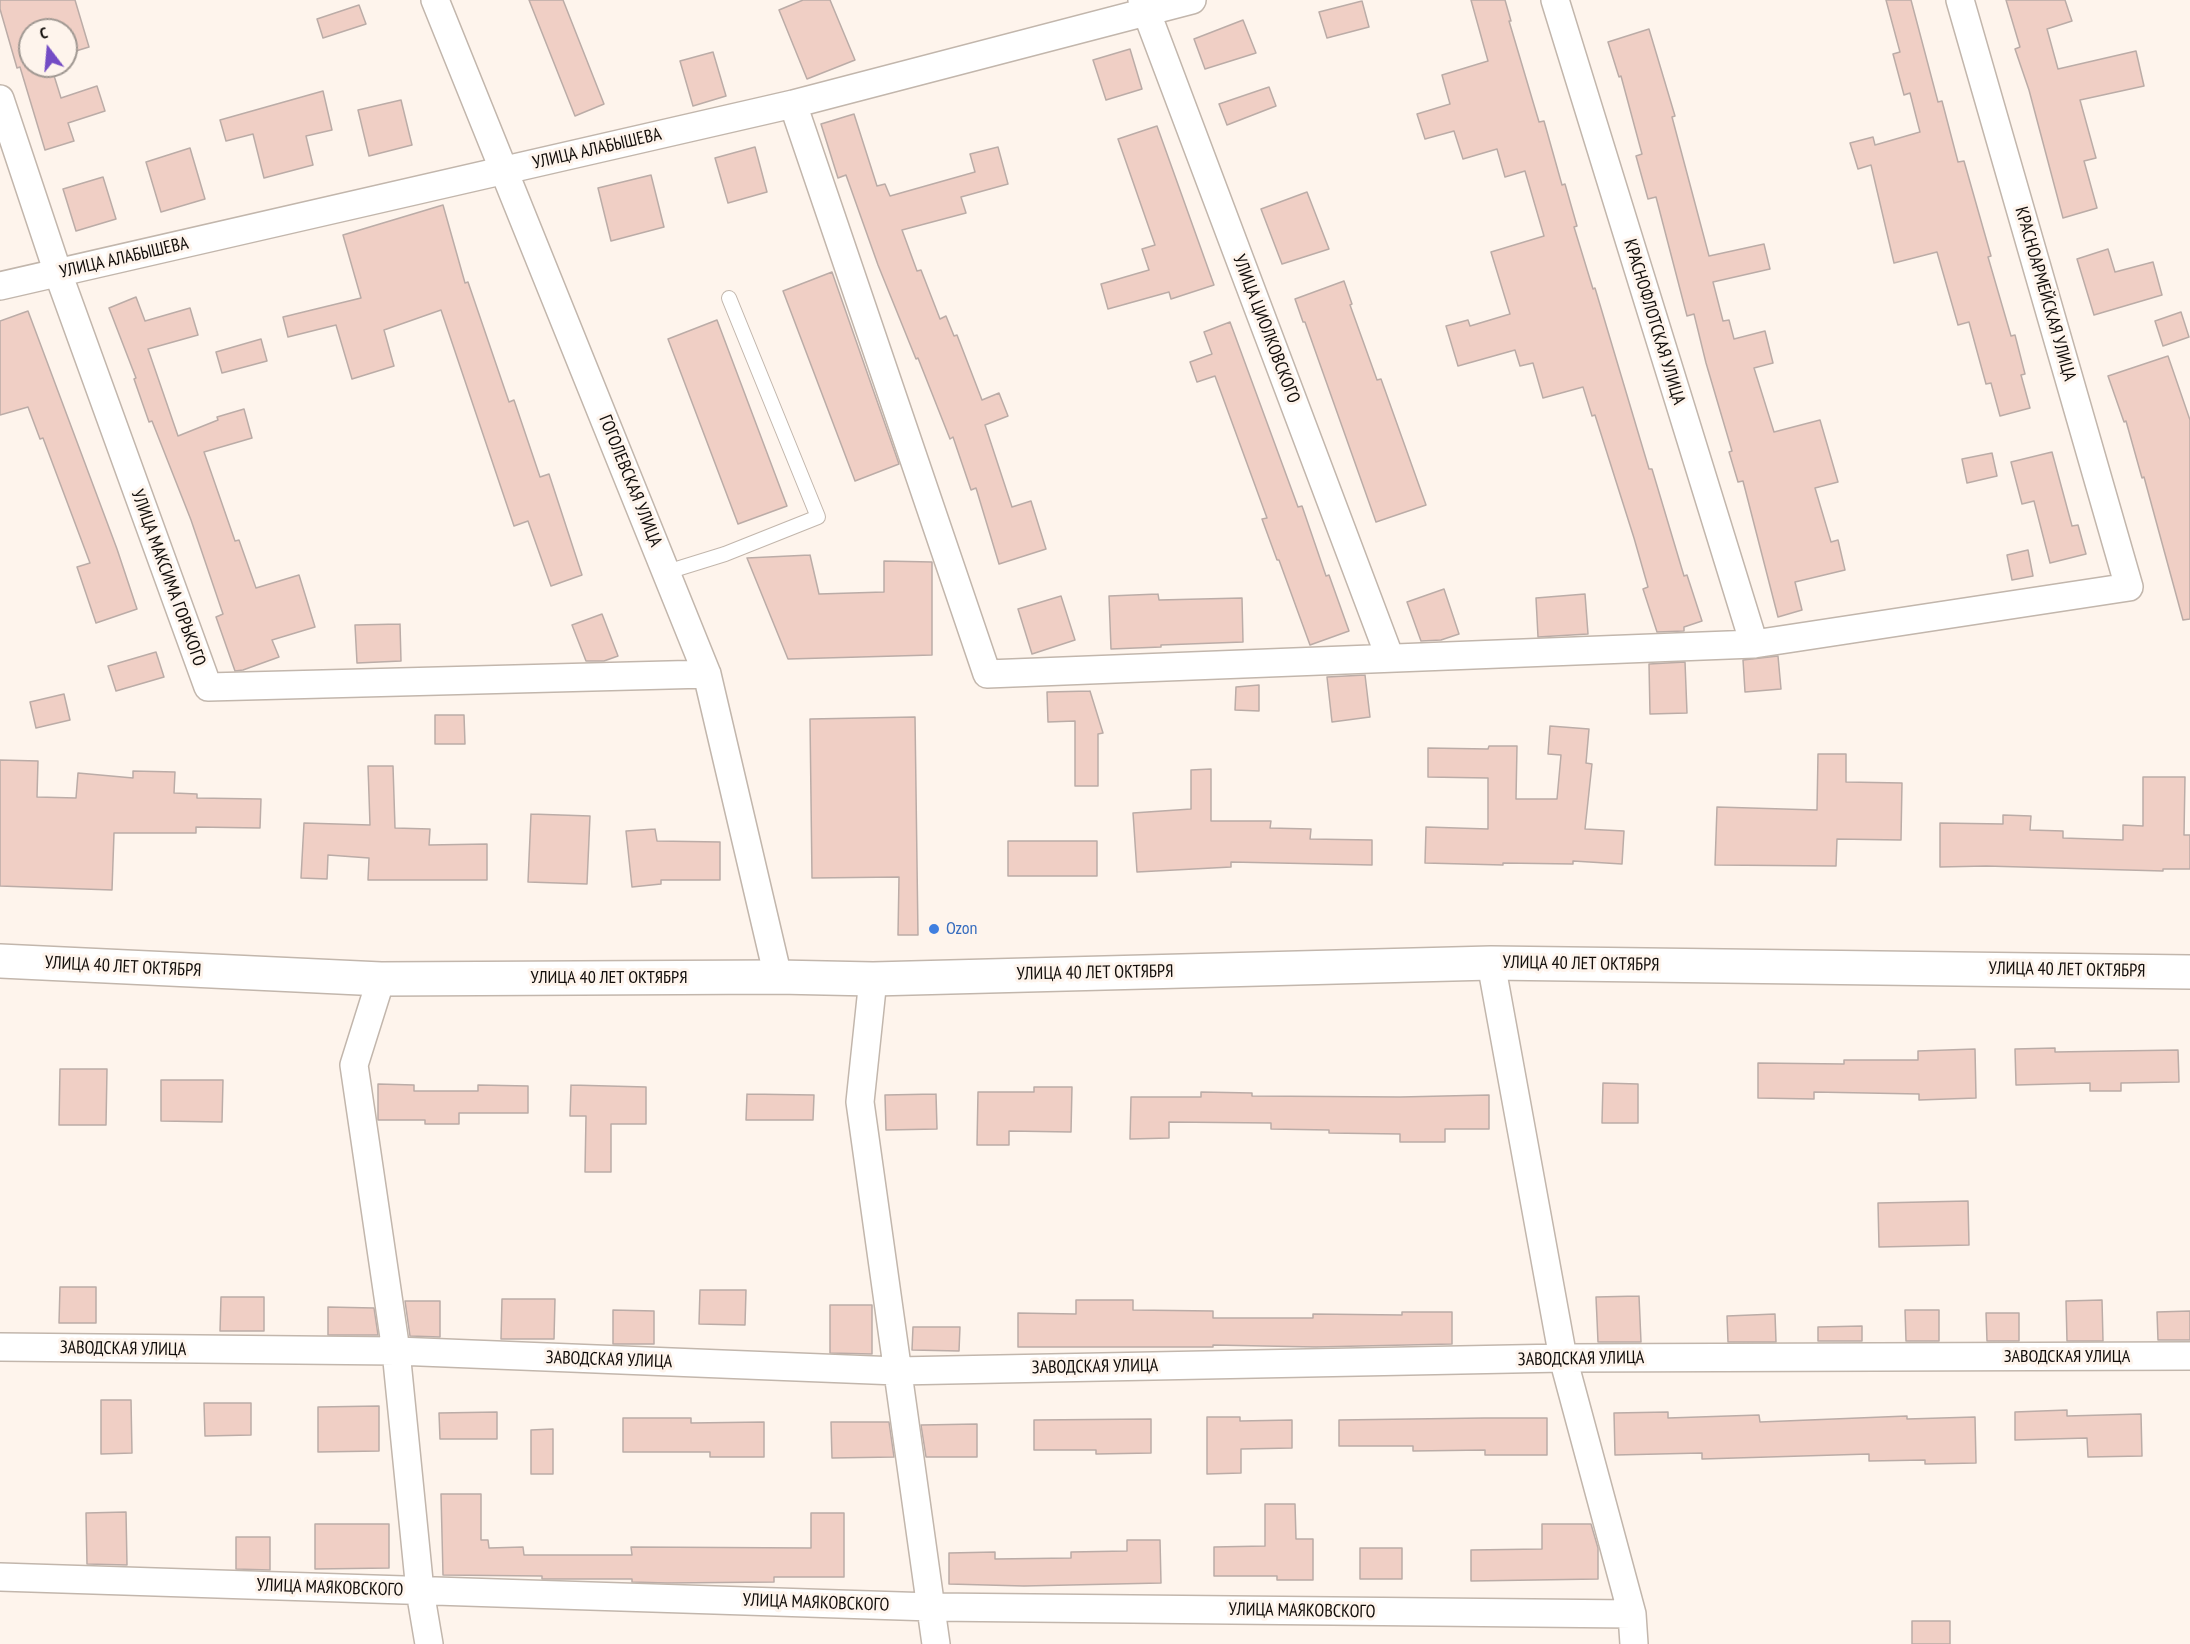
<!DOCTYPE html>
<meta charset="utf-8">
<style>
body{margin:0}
#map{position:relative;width:2190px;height:1644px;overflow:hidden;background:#fef4ec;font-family:"PT Sans Narrow",sans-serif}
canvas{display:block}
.north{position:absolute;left:18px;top:18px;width:60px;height:60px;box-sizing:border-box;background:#fef4ec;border:2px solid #a09892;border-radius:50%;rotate:344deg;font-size:16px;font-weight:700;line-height:24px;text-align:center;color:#120e0b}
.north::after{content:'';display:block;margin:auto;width:21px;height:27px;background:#744cc5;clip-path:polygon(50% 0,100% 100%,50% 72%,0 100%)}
</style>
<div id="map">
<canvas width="2190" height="1644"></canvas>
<div class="north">С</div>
</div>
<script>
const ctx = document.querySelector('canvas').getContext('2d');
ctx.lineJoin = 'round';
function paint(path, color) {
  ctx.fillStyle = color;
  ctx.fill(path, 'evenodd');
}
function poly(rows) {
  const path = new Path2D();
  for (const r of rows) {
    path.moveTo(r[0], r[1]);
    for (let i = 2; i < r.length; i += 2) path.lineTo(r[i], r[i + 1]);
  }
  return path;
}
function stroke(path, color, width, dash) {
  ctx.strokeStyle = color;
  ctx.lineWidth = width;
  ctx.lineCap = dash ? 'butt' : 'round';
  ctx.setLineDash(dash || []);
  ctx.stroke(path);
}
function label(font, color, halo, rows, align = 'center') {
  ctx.font = font + ' "PT Sans Narrow",sans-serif';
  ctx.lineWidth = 6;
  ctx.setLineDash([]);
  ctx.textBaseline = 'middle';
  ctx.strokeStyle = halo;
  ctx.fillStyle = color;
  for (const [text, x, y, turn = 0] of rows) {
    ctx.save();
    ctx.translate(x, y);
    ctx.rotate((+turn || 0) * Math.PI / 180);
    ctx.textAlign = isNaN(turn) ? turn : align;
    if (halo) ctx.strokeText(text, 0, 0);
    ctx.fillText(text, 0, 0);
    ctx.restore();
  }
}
const building = poly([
 [0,0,75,0,89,47,66,54,66,30,30,30,30,66,51,66,61,98,97,86,105,111,68,123,74,141,45,150,20,67,17,68,0,9,0,0],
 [529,0,563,0,604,104,575,116,529,0],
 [803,0,830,0,855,60,807,79,779,10,803,0],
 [1471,0,1505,0,1511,21,1509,21,1539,122,1544,121,1562,185,1565,184,1577,226,1574,227,1593,289,1595,288,1649,469,1652,469,1684,576,1687,575,1702,621,1684,627,1684,631,1657,632,1643,589,1648,587,1634,538,1595,415,1592,416,1583,387,1543,398,1533,363,1520,366,1515,350,1458,366,1446,326,1468,320,1470,326,1510,314,1491,252,1544,236,1525,171,1505,177,1497,149,1463,159,1454,131,1425,139,1417,114,1450,104,1442,75,1488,61,1471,0],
 [1886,0,1911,0,1938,102,1942,101,1958,162,1964,161,1991,256,1988,257,2011,336,2015,335,2025,374,2021,375,2030,408,2000,416,1991,383,1986,384,1969,322,1958,325,1937,252,1894,263,1871,165,1858,169,1850,143,1873,137,1875,145,1920,132,1910,93,1904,95,1893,54,1900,52,1886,0],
 [2006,0,2065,0,2072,21,2047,29,2058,69,2136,51,2144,86,2080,100,2096,158,2084,161,2097,208,2063,218,2029,90,2015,49,2020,47,2006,0],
 [1362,1,1369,27,1327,38,1319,12,1362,1],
 [359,5,366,24,323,38,317,19,359,5],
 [1243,20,1256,53,1205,69,1194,39,1243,20],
 [1649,29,1675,116,1672,117,1709,256,1764,244,1770,269,1713,282,1723,321,1729,320,1734,339,1765,331,1773,363,1754,368,1774,432,1820,420,1838,482,1815,488,1831,542,1838,540,1845,570,1795,582,1802,610,1778,617,1743,481,1738,482,1729,452,1732,451,1706,363,1694,314,1687,316,1656,197,1648,199,1636,156,1642,154,1621,76,1619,77,1608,42,1649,29],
 [1130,49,1142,89,1106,100,1093,60,1130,49],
 [713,52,726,96,693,106,680,61,713,52],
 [1269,87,1276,106,1227,125,1219,104,1269,87],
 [323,91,332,130,306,136,313,165,264,178,253,134,226,141,220,120,323,91],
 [401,100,412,145,369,156,358,110,401,100],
 [854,114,877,186,885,184,890,196,975,172,970,154,998,147,1008,184,961,197,966,213,902,230,917,271,921,270,940,319,946,316,954,336,957,335,982,400,999,393,1008,416,985,425,1012,507,1031,501,1046,549,999,564,976,488,971,490,953,437,950,439,918,358,916,359,878,265,846,175,838,178,821,124,854,114],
 [1157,126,1214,285,1171,299,1169,292,1108,309,1101,284,1149,270,1142,249,1155,245,1118,139,1157,126],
 [755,147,767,192,728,203,715,158,755,147],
 [190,148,205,199,161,212,146,162,190,148],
 [651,175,664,227,611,241,598,188,651,175],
 [103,177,116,219,76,231,63,189,103,177],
 [1307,192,1329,249,1282,264,1261,209,1307,192],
 [443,205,465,283,468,282,509,402,514,400,540,477,549,474,582,575,551,586,528,521,514,526,441,310,384,330,394,366,352,379,336,325,288,337,283,317,361,298,343,235,443,205],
 [2108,249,2115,272,2153,262,2162,295,2094,315,2077,259,2108,249],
 [832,272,899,464,855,481,783,291,832,272],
 [1344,281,1352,304,1350,305,1377,380,1381,379,1426,505,1376,522,1305,322,1303,322,1295,299,1344,281],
 [136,297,145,321,190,308,198,335,148,349,178,436,218,420,217,417,244,409,252,438,204,452,235,541,239,540,256,588,299,575,315,627,272,640,279,657,243,670,235,671,216,617,223,614,191,520,152,421,149,422,134,379,136,378,109,308,136,297],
 [28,311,117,549,137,609,96,623,77,567,90,563,43,438,40,439,28,407,0,415,0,321,28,311],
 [2181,312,2189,337,2163,346,2155,321,2181,312],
 [717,320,787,506,738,524,668,339,717,320],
 [1230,322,1298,507,1302,506,1326,576,1329,575,1349,631,1310,645,1279,560,1277,560,1262,519,1267,518,1215,376,1197,382,1190,362,1212,354,1204,332,1230,322],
 [261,339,267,361,222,373,216,352,261,339],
 [2168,356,2190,420,2190,619,2183,620,2144,477,2142,478,2126,421,2124,422,2108,376,2168,356],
 [2052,452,2072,526,2078,525,2086,554,2050,563,2034,501,2022,504,2011,462,2052,452],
 [1992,453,1997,476,1967,483,1962,459,1992,453],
 [2028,550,2033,576,2012,580,2007,555,2028,550],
 [810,555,819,594,884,592,884,561,932,562,932,655,788,659,747,558,810,555],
 [1444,589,1459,634,1441,640,1421,641,1407,602,1444,589],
 [1158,594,1159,600,1242,598,1243,642,1161,645,1161,647,1111,649,1109,596,1158,594],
 [1585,594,1588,634,1538,637,1536,598,1585,594],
 [1061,596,1075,640,1032,654,1018,609,1061,596],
 [602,614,618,656,604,661,586,661,572,625,602,614],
 [400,624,401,661,357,663,355,625,400,624],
 [156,652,164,677,116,691,108,666,156,652],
 [1778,656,1781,689,1745,692,1743,660,1778,656],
 [1685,662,1687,713,1650,714,1649,664,1685,662],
 [1365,675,1370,717,1332,722,1327,677,1365,675],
 [1259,685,1259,711,1235,710,1236,687,1259,685],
 [1090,691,1103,733,1098,734,1098,786,1075,786,1075,721,1048,722,1047,692,1090,691],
 [64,694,70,720,36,728,30,702,64,694],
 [435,715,464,715,465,744,435,744,435,715],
 [915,717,918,935,898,935,899,877,812,878,810,719,915,717],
 [1550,726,1589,729,1586,763,1592,764,1585,829,1624,831,1622,864,1573,861,1573,864,1503,863,1503,865,1425,863,1426,827,1488,829,1488,778,1428,777,1428,748,1488,749,1489,746,1517,746,1516,799,1557,799,1561,755,1548,754,1550,726],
 [1818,754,1846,754,1846,782,1902,783,1901,840,1837,839,1836,866,1715,865,1717,807,1817,810,1818,754],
 [0,760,38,761,37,797,76,798,78,773,133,778,133,771,175,772,174,793,197,794,197,798,261,799,260,828,196,827,196,833,114,833,112,890,0,886,0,760],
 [368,766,393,766,395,828,430,829,429,845,487,844,487,880,368,880,369,858,328,855,327,879,301,878,304,823,370,825,368,766],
 [1211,769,1211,821,1271,821,1270,828,1311,829,1310,839,1372,840,1372,865,1231,862,1231,867,1137,872,1133,813,1191,809,1191,770,1211,769],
 [2143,777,2185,777,2184,835,2190,835,2190,869,2163,869,2163,871,1986,866,1940,867,1940,823,2003,824,2003,815,2031,816,2030,830,2063,831,2063,838,2123,840,2123,825,2143,826,2143,777],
 [531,814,590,816,587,884,528,882,531,814],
 [655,829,657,841,720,842,720,880,661,880,661,884,632,887,626,831,655,829],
 [1008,841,1097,841,1097,876,1008,876,1008,841],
 [2055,1048,2055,1052,2178,1050,2179,1082,2121,1083,2121,1091,2090,1091,2090,1083,2016,1085,2015,1049,2055,1048],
 [1975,1049,1976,1098,1919,1100,1919,1094,1814,1092,1814,1099,1758,1098,1758,1063,1844,1064,1844,1060,1918,1060,1918,1051,1975,1049],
 [60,1069,107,1069,106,1125,59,1125,60,1069],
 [161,1080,223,1080,222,1122,161,1121,161,1080],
 [1603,1083,1638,1084,1638,1123,1602,1123,1603,1083],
 [378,1084,414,1085,414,1091,478,1091,478,1085,528,1086,528,1113,459,1113,459,1124,425,1124,425,1120,378,1120,378,1084],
 [571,1085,646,1087,646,1124,611,1124,611,1172,585,1172,586,1116,570,1116,571,1085],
 [1034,1087,1072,1087,1071,1132,1009,1131,1009,1145,977,1145,978,1092,1034,1092,1034,1087],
 [1201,1092,1252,1093,1252,1096,1400,1097,1489,1095,1489,1129,1445,1129,1445,1142,1400,1142,1400,1134,1329,1133,1329,1130,1271,1129,1271,1123,1169,1122,1169,1138,1130,1139,1131,1097,1201,1097,1201,1092],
 [747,1094,814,1095,813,1120,746,1120,747,1094],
 [936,1094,937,1129,886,1130,885,1095,936,1094],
 [1968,1201,1969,1245,1879,1247,1878,1203,1968,1201],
 [60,1287,96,1287,96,1323,59,1323,60,1287],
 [700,1290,746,1290,745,1325,699,1324,700,1290],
 [1639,1296,1641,1342,1598,1342,1596,1297,1639,1296],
 [221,1297,264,1297,264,1331,220,1331,221,1297],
 [502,1299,555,1299,554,1339,501,1339,502,1299],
 [1076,1300,1133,1300,1133,1310,1213,1311,1213,1318,1313,1318,1313,1314,1402,1315,1402,1312,1452,1312,1452,1344,1316,1347,1213,1345,1213,1347,1018,1347,1018,1313,1076,1314,1076,1300],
 [2102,1300,2103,1341,2067,1341,2066,1301,2102,1300],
 [405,1301,440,1301,440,1337,410,1336,405,1301],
 [830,1305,872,1305,872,1354,830,1353,830,1305],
 [328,1307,374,1308,378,1335,328,1335,328,1307],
 [613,1310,654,1311,654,1344,613,1344,613,1310],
 [1905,1310,1939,1310,1939,1341,1906,1341,1905,1310],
 [2190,1311,2190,1340,2158,1340,2157,1312,2190,1311],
 [1986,1313,2019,1313,2019,1341,1987,1341,1986,1313],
 [1775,1314,1776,1342,1728,1342,1727,1316,1775,1314],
 [1862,1326,1862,1341,1818,1341,1818,1327,1862,1326],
 [913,1327,960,1327,959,1351,912,1350,913,1327],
 [101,1400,131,1400,132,1453,101,1454,101,1400],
 [204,1403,251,1403,251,1435,205,1436,204,1403],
 [379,1406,379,1451,318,1452,318,1407,379,1406],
 [2067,1410,2067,1416,2141,1414,2142,1456,2088,1457,2087,1438,2015,1440,2015,1412,2067,1410],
 [497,1412,497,1439,440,1439,439,1413,497,1412],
 [1668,1412,1668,1418,1759,1415,1760,1422,1907,1416,1907,1419,1975,1417,1976,1463,1925,1464,1925,1460,1869,1461,1869,1454,1702,1459,1702,1453,1615,1455,1614,1413,1668,1412],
 [1207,1417,1240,1417,1240,1421,1292,1420,1292,1448,1241,1449,1241,1473,1207,1474,1207,1417],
 [623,1418,691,1418,691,1423,764,1422,764,1457,710,1457,710,1452,623,1452,623,1418],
 [1484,1418,1547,1418,1547,1455,1485,1455,1485,1450,1413,1451,1413,1446,1339,1446,1339,1420,1484,1418],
 [1151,1419,1151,1453,1096,1454,1096,1450,1034,1450,1034,1420,1151,1419],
 [831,1422,889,1422,894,1457,832,1458,831,1422],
 [977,1424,977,1457,926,1457,921,1425,977,1424],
 [553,1429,553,1474,531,1474,531,1430,553,1429],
 [441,1494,481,1494,481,1540,488,1540,489,1548,523,1547,524,1555,632,1555,631,1547,811,1548,811,1513,844,1513,844,1577,774,1577,774,1582,667,1583,632,1582,632,1579,542,1579,542,1576,443,1575,441,1494],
 [1265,1504,1295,1504,1296,1539,1313,1539,1313,1580,1277,1580,1277,1576,1214,1576,1214,1547,1265,1546,1265,1504],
 [126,1512,127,1565,87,1564,86,1513,126,1512],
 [315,1524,389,1524,389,1568,315,1569,315,1524],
 [1542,1524,1591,1524,1598,1548,1598,1579,1471,1581,1471,1550,1542,1549,1542,1524],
 [236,1537,270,1537,270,1570,236,1569,236,1537],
 [1127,1540,1160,1540,1161,1583,1024,1586,949,1584,949,1553,995,1552,995,1559,1071,1558,1071,1552,1127,1551,1127,1540],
 [1360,1548,1402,1548,1402,1579,1360,1579,1360,1548],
 [1912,1621,1950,1621,1950,1644,1912,1644,1912,1621]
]);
const service = poly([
 [667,572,725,554,818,517,729,298]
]);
const minor = poly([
 [435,0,707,674,778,977],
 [1142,0,1390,658],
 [1555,0,1754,644],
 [0,99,58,273,208,687,707,674],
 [793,104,987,674,1754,644,2129,587,1960,0],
 [0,286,793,104,1192,0],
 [1491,963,1563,1358,1632,1614,1634,1644],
 [381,979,354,1065,396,1351,420,1591,429,1644],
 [873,979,860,1102,936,1644],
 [0,1347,396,1351,897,1371,1563,1358,2190,1356],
 [0,1577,932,1607,1632,1614]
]);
const tertiary = poly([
 [0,961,381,979,778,977,873,979,1491,963,2190,972]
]);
const markers = [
 [934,929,6,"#3f7fe0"]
];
const streetNames = [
 ["УЛИЦА АЛАБЫШЕВА",597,149,-13],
 ["УЛИЦА АЛАБЫШЕВА",124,258,-13],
 ["КРАСНОАРМЕЙСКАЯ УЛИЦА",2045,294,74],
 ["КРАСНОФЛОТСКАЯ УЛИЦА",1654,322,73],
 ["УЛИЦА ЦИОЛКОВСКОГО",1266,329,69],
 ["ГОГОЛЕВСКАЯ УЛИЦА",630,481,68],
 ["УЛИЦА МАКСИМА ГОРЬКОГО",168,578,70],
 ["УЛИЦА 40 ЛЕТ ОКТЯБРЯ",1581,964,1],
 ["УЛИЦА 40 ЛЕТ ОКТЯБРЯ",123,967,3],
 ["УЛИЦА 40 ЛЕТ ОКТЯБРЯ",2067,970,1],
 ["УЛИЦА 40 ЛЕТ ОКТЯБРЯ",1095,973,-1],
 ["УЛИЦА 40 ЛЕТ ОКТЯБРЯ",609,978],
 ["ЗАВОДСКАЯ УЛИЦА",123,1349,1],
 ["ЗАВОДСКАЯ УЛИЦА",2067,1357],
 ["ЗАВОДСКАЯ УЛИЦА",1581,1359,-1],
 ["ЗАВОДСКАЯ УЛИЦА",609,1360,2],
 ["ЗАВОДСКАЯ УЛИЦА",1095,1367,-1],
 ["УЛИЦА МАЯКОВСКОГО",330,1588,2],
 ["УЛИЦА МАЯКОВСКОГО",816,1603,2],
 ["УЛИЦА МАЯКОВСКОГО",1302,1611,1]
];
const shopNames = [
 ["Ozon",946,929]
];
paint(building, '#f0cfc5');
stroke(building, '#bbaca7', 1.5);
stroke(service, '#c2b6ac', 16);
stroke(minor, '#c2b6ac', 30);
stroke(tertiary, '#c2b6ac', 36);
stroke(service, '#fff', 14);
stroke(minor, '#fff', 27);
stroke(tertiary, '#fff', 33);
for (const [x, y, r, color] of markers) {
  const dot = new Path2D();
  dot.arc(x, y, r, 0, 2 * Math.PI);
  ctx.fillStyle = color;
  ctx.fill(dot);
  stroke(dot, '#fef4ec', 2);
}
label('18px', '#120e0b', '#fef4ec', streetNames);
label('18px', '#366cbe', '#fef4ec', shopNames, 'left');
</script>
